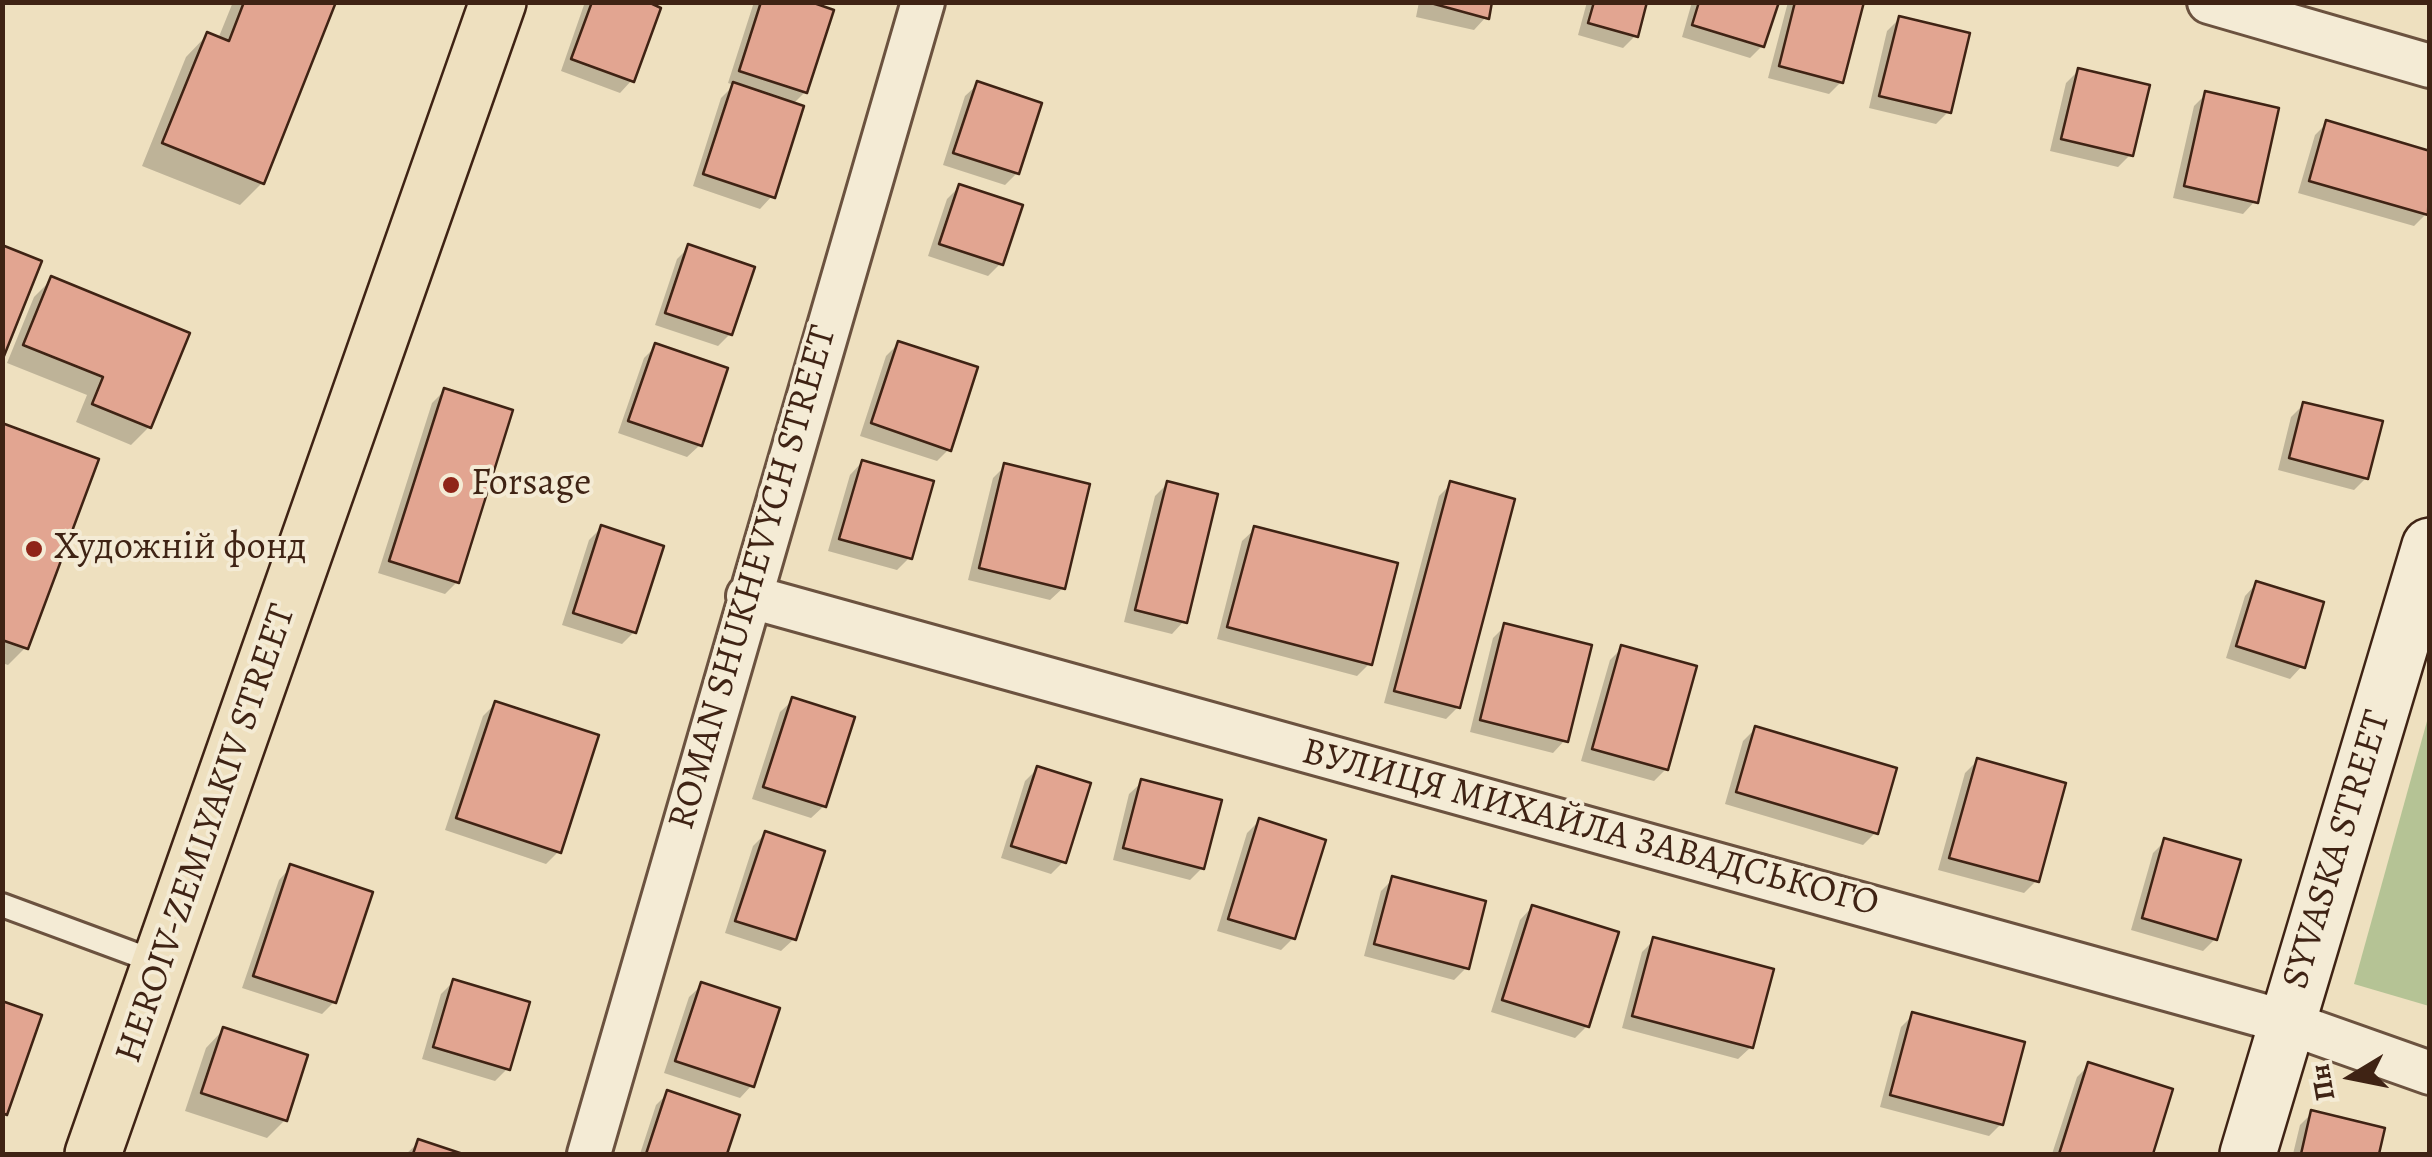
<!DOCTYPE html>
<meta charset="utf-8">
<style>
body{margin:0}
#map{position:relative;width:2432px;height:1157px;overflow:hidden;background:#eee0bf;font-family:Alegreya,serif}
canvas{display:block}
.frame{position:absolute;inset:0;border:5px solid #3f2314;pointer-events:none}
.north{position:absolute;left:2302px;top:1027px;width:100px;height:100px;-webkit-text-stroke:8px #f4ebd5;paint-order:stroke;rotate:260deg;font-size:28px;font-weight:700;line-height:40px;text-align:center;color:#3f2314}
.north::after{content:'';display:block;margin:auto;width:35px;height:45px;background:#3f2314;clip-path:polygon(50% 0,100% 100%,50% 72%,0 100%)}
</style>
<div id="map">
<canvas width="2432" height="1157"></canvas>
<div class="frame"></div>
<div class="north">Пн</div>
</div>
<script>
const ctx = document.querySelector('canvas').getContext('2d');
ctx.lineJoin = 'round';
function paint(path, color) {
  ctx.fillStyle = color;
  ctx.fill(path, 'evenodd');
}
function poly(rows) {
  const path = new Path2D();
  for (const r of rows) {
    path.moveTo(r[0], r[1]);
    for (let i = 2; i < r.length; i += 2) path.lineTo(r[i], r[i + 1]);
  }
  return path;
}
function stroke(path, color, width, dash) {
  ctx.strokeStyle = color;
  ctx.lineWidth = width;
  ctx.lineCap = dash ? 'butt' : 'round';
  ctx.setLineDash(dash || []);
  ctx.stroke(path);
}
function label(font, color, halo, rows, align = 'center') {
  ctx.font = font + ' Alegreya,serif';
  ctx.lineWidth = 8;
  ctx.setLineDash([]);
  ctx.textBaseline = 'middle';
  ctx.strokeStyle = halo;
  ctx.fillStyle = color;
  for (const [text, x, y, turn = 0] of rows) {
    ctx.save();
    ctx.translate(x, y);
    ctx.rotate((+turn || 0) * Math.PI / 180);
    ctx.textAlign = isNaN(turn) ? turn : align;
    if (halo) ctx.strokeText(text, 0, 0);
    ctx.fillText(text, 0, 0);
    ctx.restore();
  }
}
const green = poly([
 [2429,714,2429,1006,2354,984]
]);
const shadow = poly([
 [233,2,334,2,262,183,240,205,142,166,186,57,208,34,218,39],
 [585,2,640,2,632,80,620,93,561,71],
 [754,2,803,2,805,92,792,105,772,196,760,209,693,186,721,98,734,85,728,83],
 [1419,2,1490,2,1486,17,1474,30,1416,17],
 [1587,2,1645,2,1635,36,1623,48,1578,35],
 [1692,2,1776,2,1762,46,1750,58,1682,37],
 [1788,2,1861,2,1841,82,1829,94,1768,78],
 [1899,19,1948,112,1936,124,1869,108,1887,31],
 [2079,70,2130,155,2118,167,2050,151,2066,83],
 [978,84,1017,173,1005,185,943,165,965,96],
 [2206,94,2255,201,2243,214,2173,198,2194,106],
 [2327,123,2430,153,2430,202,2426,214,2414,226,2298,193,2315,135],
 [959,187,1000,264,988,276,928,256,947,199],
 [689,247,730,334,718,346,655,325,677,259],
 [52,279,149,427,131,445,76,422,87,395,7,363,34,297],
 [898,344,949,449,937,461,860,436,886,356],
 [656,346,700,445,687,457,618,433,644,358],
 [444,391,457,582,445,594,378,573,432,403],
 [2304,404,2366,478,2354,490,2278,470,2291,417],
 [2,426,25,648,8,665,2,663],
 [862,462,909,558,897,570,828,551,850,475],
 [1005,466,1063,588,1050,600,968,580,993,478],
 [1167,484,1184,621,1172,634,1124,622,1155,496],
 [1451,484,1458,707,1446,719,1384,703,1439,496],
 [601,528,634,632,622,644,562,625,589,540],
 [1255,529,1370,663,1357,676,1217,639,1242,541],
 [2257,583,2302,666,2290,679,2226,658,2245,596],
 [1505,626,1565,740,1553,753,1470,732,1493,638],
 [1622,648,1666,769,1654,781,1581,761,1610,660],
 [793,700,824,806,811,818,752,799,780,712],
 [495,704,558,852,546,864,445,830,483,716],
 [1755,729,1875,833,1863,845,1725,804,1743,741],
 [1977,761,2036,881,2024,893,1938,870,1965,773],
 [1037,769,1063,862,1051,874,1001,858,1025,781],
 [1142,782,1202,868,1190,880,1113,860,1129,794],
 [1259,821,1293,938,1281,950,1217,931,1247,833],
 [765,834,794,939,781,951,725,933,753,846],
 [2165,841,2215,939,2203,951,2131,930,2153,853],
 [291,867,334,1002,322,1014,242,988,279,880],
 [1393,879,1467,967,1454,980,1364,956,1381,891],
 [1532,907,1587,1026,1575,1038,1491,1012,1520,920],
 [1654,940,1751,1047,1738,1059,1622,1028,1642,952],
 [453,982,507,1069,495,1081,422,1059,441,994],
 [702,985,752,1085,740,1098,664,1073,689,997],
 [1913,1015,2001,1124,1989,1136,1880,1107,1901,1027],
 [223,1030,285,1120,267,1138,185,1111,206,1048],
 [2089,1065,2170,1090,2150,1154,2052,1154,2077,1077],
 [668,1093,737,1116,725,1154,640,1154,656,1105],
 [2312,1113,2382,1130,2376,1154,2293,1154,2300,1125],
 [419,1142,455,1154,406,1154]
]);
const building = poly([
 [244,2,336,2,264,184,162,143,207,32,229,41,244,2],
 [592,2,648,2,661,8,634,82,571,59,592,2],
 [761,2,811,2,834,10,807,93,739,71,761,2],
 [1427,2,1492,2,1489,19,1427,2],
 [1594,2,1647,2,1638,37,1588,23,1594,2],
 [1699,2,1779,2,1764,47,1692,25,1699,2],
 [1795,2,1864,2,1843,83,1779,66,1795,2],
 [1899,16,1970,33,1951,113,1879,96,1899,16],
 [2078,68,2150,85,2133,156,2061,139,2078,68],
 [977,81,1042,103,1019,174,953,153,977,81],
 [733,82,804,106,775,198,703,174,733,82],
 [2205,91,2279,108,2258,203,2184,186,2205,91],
 [2326,120,2430,151,2428,215,2309,181,2326,120],
 [959,184,1023,205,1003,265,939,244,959,184],
 [688,244,755,267,732,335,665,313,688,244],
 [2,245,42,261,4,356,2,355,2,245],
 [51,276,190,333,151,428,92,404,103,377,23,345,51,276],
 [898,341,978,367,951,451,871,423,898,341],
 [655,343,728,368,702,446,628,421,655,343],
 [444,388,513,410,459,583,389,561,444,388],
 [2303,402,2383,421,2368,479,2289,458,2303,402],
 [2,423,99,459,28,649,2,640,2,423],
 [862,460,934,481,912,559,839,539,862,460],
 [1004,463,1090,484,1065,589,979,568,1004,463],
 [1167,481,1218,494,1187,623,1135,610,1167,481],
 [1450,481,1515,499,1460,708,1394,691,1450,481],
 [601,525,664,546,636,633,573,613,601,525],
 [1254,526,1398,563,1372,665,1227,627,1254,526],
 [2256,581,2324,602,2305,668,2236,646,2256,581],
 [1504,623,1592,645,1568,742,1480,720,1504,623],
 [1621,645,1697,666,1668,770,1592,749,1621,645],
 [792,697,855,717,826,807,763,787,792,697],
 [495,701,599,735,561,853,456,818,495,701],
 [1755,726,1897,768,1878,834,1736,792,1755,726],
 [1977,758,2066,783,2039,882,1949,858,1977,758],
 [1037,766,1091,783,1066,863,1011,846,1037,766],
 [1141,779,1222,800,1204,869,1123,848,1141,779],
 [1259,818,1326,840,1295,939,1228,919,1259,818],
 [765,831,825,851,796,940,735,921,765,831],
 [2164,838,2241,860,2217,940,2142,918,2164,838],
 [290,864,373,892,336,1003,253,976,290,864],
 [1392,876,1486,901,1469,969,1374,944,1392,876],
 [1532,905,1619,932,1589,1027,1502,1000,1532,905],
 [1653,937,1774,969,1753,1048,1632,1016,1653,937],
 [453,979,530,1002,510,1070,433,1047,453,979],
 [701,982,780,1008,754,1087,675,1061,701,982],
 [2,1001,42,1015,7,1115,2,1113,2,1001],
 [1912,1012,2025,1042,2003,1125,1890,1095,1912,1012],
 [223,1027,308,1055,287,1121,201,1093,223,1027],
 [2088,1062,2173,1089,2153,1154,2059,1154,2088,1062],
 [667,1090,740,1115,727,1154,646,1154,667,1090],
 [2311,1110,2385,1128,2379,1154,2301,1154,2311,1110],
 [418,1139,463,1154,413,1154,418,1139]
]);
const lane = poly([
 [2,905,159,963]
]);
const street = poly([
 [2209,2,2430,66],
 [748,596,2286,1022,2430,1073],
 [589,1154,923,2]
]);
const secondary = poly([
 [2248,1154,2430,546]
]);
const primary = poly([
 [93,1154,498,2]
]);
const markers = [
 [451,485,10,"#8f2418"],
 [34,549,10,"#8f2418"]
];
const poiNames = [
 ["Forsage",471,485],
 ["Художній фонд",54,549]
];
const streetNames = [
 ["ROMAN SHUKHEVYCH STREET",754,578,-74],
 ["ВУЛИЦЯ МИХАЙЛА ЗАВАДСЬКОГО",1590,829,15],
 ["HEROIV-ZEMLYAKIV STREET",207,834,-71],
 ["SYVASKA STREET",2338,850,-73]
];
paint(green, '#b5c395');
paint(shadow, '#0003');
paint(building, '#e2a591');
stroke(building, '#3f2314', 2.5);
stroke(lane, '#6b523f', 28);
stroke(street, '#6b523f', 48);
stroke(secondary, '#3f2314', 60);
stroke(primary, '#3f2314', 60);
stroke(lane, '#f4ebd5', 22);
stroke(street, '#f4ebd5', 42);
stroke(secondary, '#f4ebd5', 55);
stroke(primary, '#eee0bf', 55);
for (const [x, y, r, color] of markers) {
  const dot = new Path2D();
  dot.arc(x, y, r, 0, 2 * Math.PI);
  ctx.fillStyle = color;
  ctx.fill(dot);
  stroke(dot, '#f4ebd5', 4);
}
label('38px', '#3f2314', '#f4ebd5', poiNames, 'left');
label('38px', '#3f2314', '#f4ebd5', streetNames);
</script>
